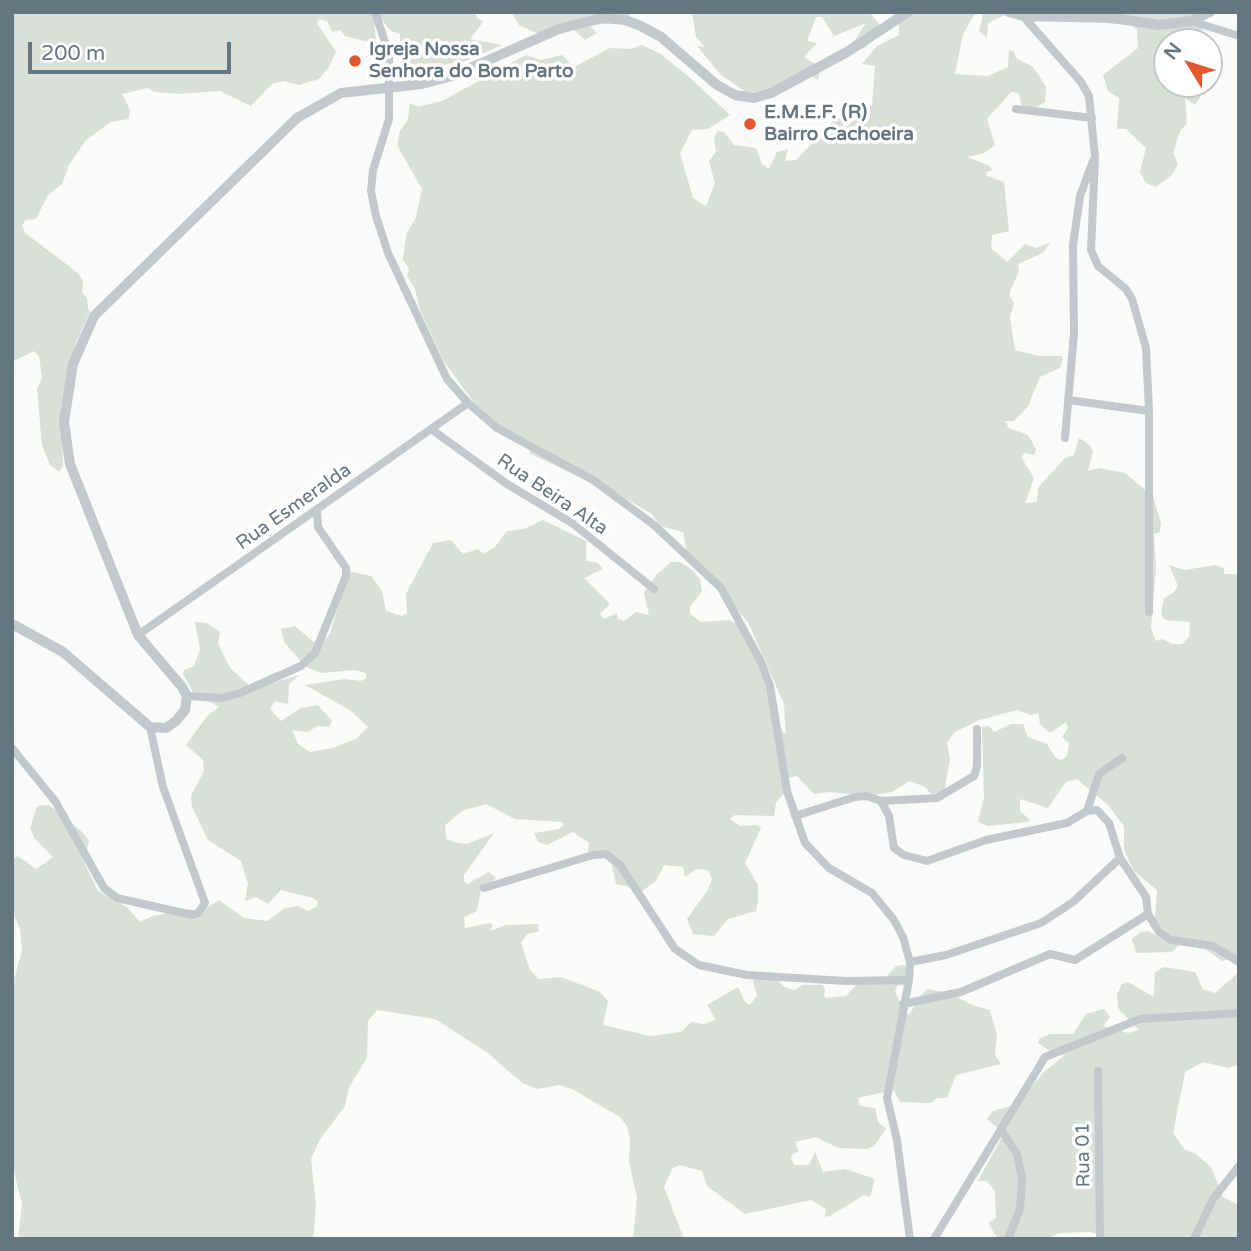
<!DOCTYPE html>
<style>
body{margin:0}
#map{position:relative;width:1251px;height:1251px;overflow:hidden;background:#fafaf8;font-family:"Varela Round",sans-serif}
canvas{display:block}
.frame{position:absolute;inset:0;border:14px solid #657683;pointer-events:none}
.north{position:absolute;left:1153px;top:28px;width:70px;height:70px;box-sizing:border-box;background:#fff;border:2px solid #c1c8cd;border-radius:50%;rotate:308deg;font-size:19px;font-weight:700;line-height:28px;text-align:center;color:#657683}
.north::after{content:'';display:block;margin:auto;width:24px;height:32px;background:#e4572e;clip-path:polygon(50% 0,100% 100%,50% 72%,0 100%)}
.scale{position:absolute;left:28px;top:42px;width:203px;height:32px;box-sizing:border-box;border:4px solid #657683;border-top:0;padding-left:9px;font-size:21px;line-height:24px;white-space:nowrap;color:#657683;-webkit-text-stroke:5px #fff;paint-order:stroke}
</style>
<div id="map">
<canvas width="1251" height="1251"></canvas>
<div class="frame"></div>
<div class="north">N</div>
<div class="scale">200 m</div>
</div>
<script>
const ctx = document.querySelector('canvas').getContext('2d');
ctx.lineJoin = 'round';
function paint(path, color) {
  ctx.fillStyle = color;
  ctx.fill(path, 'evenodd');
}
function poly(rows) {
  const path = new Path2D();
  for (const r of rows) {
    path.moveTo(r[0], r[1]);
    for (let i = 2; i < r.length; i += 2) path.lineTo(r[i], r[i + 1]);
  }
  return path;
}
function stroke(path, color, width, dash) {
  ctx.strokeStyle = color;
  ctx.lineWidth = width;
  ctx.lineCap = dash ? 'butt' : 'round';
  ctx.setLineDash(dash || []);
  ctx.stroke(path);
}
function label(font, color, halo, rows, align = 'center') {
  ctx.font = font + ' "Varela Round",sans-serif';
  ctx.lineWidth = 7;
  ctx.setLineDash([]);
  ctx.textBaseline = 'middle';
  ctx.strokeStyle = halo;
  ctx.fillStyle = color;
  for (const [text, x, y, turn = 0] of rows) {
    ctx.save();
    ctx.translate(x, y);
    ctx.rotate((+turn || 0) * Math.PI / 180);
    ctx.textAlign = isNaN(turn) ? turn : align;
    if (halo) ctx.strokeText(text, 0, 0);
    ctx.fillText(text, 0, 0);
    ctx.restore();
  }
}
const green = poly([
 [12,12,476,12,476,17,483,22,470,39,502,45,466,61,442,65,406,80,400,62,410,50,400,44,400,34,391,31,382,20,374,20,376,39,368,42,345,36,340,30,332,32,327,21,319,19,317,23,336,52,329,67,319,79,299,85,283,81,272,84,251,106,220,91,177,94,155,92,147,88,122,94,130,110,129,119,111,122,86,140,69,165,62,184,48,195,36,219,26,220,22,225,25,233,78,273,83,281,82,293,87,298,88,309,90,311,75,345,69,385,61,405,63,466,59,472,50,465,42,445,37,389,42,378,39,356,34,351,12,362],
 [511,12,633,12,623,21,590,26,597,33,585,40,572,28,538,34,519,25],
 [692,12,869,12,880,25,866,47,856,51,853,43,866,23,834,36,822,17,816,17,807,41,817,43,804,57,820,67,818,80,808,74,768,90,747,93,720,74,697,46,705,47,696,37],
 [890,12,1210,12,1199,24,1205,34,1204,42,1167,42,1167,84,1200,84,1201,96,1195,105,1185,98,1187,123,1180,131,1173,153,1178,164,1173,174,1156,187,1146,183,1140,172,1146,148,1126,129,1117,129,1119,98,1108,91,1103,75,1138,48,1137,30,1131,24,1113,24,1075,17,1031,22,1007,14,988,23,987,38,979,31,983,15,979,13,974,15,963,34,955,74,988,76,1008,67,1009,50,1014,52,1016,58,1033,67,1046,86,1045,102,1034,109,1022,107,1019,93,1011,92,987,119,995,145,984,153,967,157,990,166,992,170,986,172,987,176,1004,182,1009,231,992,235,991,248,1007,262,1025,244,1036,248,1050,243,1043,253,1018,264,1019,271,1009,294,1014,303,1010,317,1015,350,1038,356,1061,356,1063,359,1060,368,1040,377,1028,406,1014,421,1005,421,1009,428,1028,435,1036,449,1034,455,1025,453,1021,457,1034,478,1025,503,1037,502,1038,488,1064,459,1074,455,1079,438,1090,445,1093,452,1088,471,1099,468,1125,473,1145,490,1151,491,1161,523,1160,532,1154,534,1156,568,1151,628,1156,641,1163,639,1172,644,1182,644,1189,637,1190,622,1165,620,1161,614,1164,598,1173,593,1178,586,1169,565,1184,570,1216,565,1224,569,1224,574,1239,574,1239,958,1222,961,1196,942,1182,943,1171,952,1136,953,1132,939,1141,932,1148,931,1162,939,1155,919,1157,890,1134,871,1124,850,1124,826,1108,805,1077,779,1066,782,1048,808,1020,799,1020,811,1030,820,1027,822,988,826,978,822,984,798,982,727,989,726,994,732,1011,724,1023,724,1028,737,1047,744,1055,757,1061,760,1067,756,1069,743,1062,737,1068,728,1066,722,1050,733,1040,724,1038,713,1031,715,1017,710,979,720,955,732,947,742,950,759,944,793,932,795,925,787,910,781,892,792,867,796,830,792,814,794,797,776,789,778,785,792,776,803,774,816,735,815,730,819,740,826,757,825,761,828,745,863,758,885,758,901,756,911,728,919,714,936,693,934,687,919,707,891,712,880,708,870,696,869,685,877,683,867,664,865,656,881,639,893,626,886,616,884,610,857,588,853,589,843,573,832,547,845,538,842,534,833,559,829,564,825,562,822,515,819,486,804,462,811,445,825,446,839,453,842,467,844,494,833,464,875,464,881,467,884,489,872,496,878,481,890,477,911,464,917,465,928,490,923,493,925,490,931,506,925,538,924,539,931,527,934,521,943,530,970,539,979,561,977,600,992,608,1001,603,1025,650,1036,681,1032,691,1022,704,1024,716,1020,707,1005,738,987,745,1002,750,1005,757,995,753,981,757,977,777,979,784,987,794,990,803,985,822,985,825,989,824,996,827,998,846,996,858,983,883,980,896,966,904,965,910,971,909,984,897,986,895,992,905,1014,910,1014,919,997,928,989,950,993,972,1005,990,1010,997,1035,995,1055,1001,1064,956,1075,947,1098,937,1098,931,1103,900,1102,894,1090,858,1098,860,1106,875,1108,878,1122,886,1129,874,1146,867,1149,838,1148,816,1137,795,1142,799,1151,792,1155,791,1159,795,1165,809,1165,815,1152,823,1172,845,1169,875,1179,870,1197,864,1195,830,1216,825,1217,826,1209,811,1200,745,1214,707,1186,702,1171,679,1165,672,1169,664,1187,684,1239,633,1239,637,1197,629,1162,630,1139,627,1126,620,1117,572,1089,559,1085,538,1089,522,1083,488,1053,435,1019,377,1010,368,1021,367,1058,349,1087,345,1106,319,1141,311,1159,316,1206,313,1239,18,1239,22,1204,12,1164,12,986,22,951,20,929,12,911,12,859,18,856,36,869,53,857,35,839,30,828,37,806,49,805,82,832,89,841,84,862,98,891,127,907,140,922,153,916,190,909,199,913,219,900,244,918,267,921,285,908,298,906,308,911,316,907,318,902,313,898,281,890,268,904,256,897,245,901,248,884,241,861,208,840,192,807,191,796,204,771,203,760,186,745,207,716,219,707,193,692,183,674,184,670,194,666,200,650,195,622,207,623,220,632,218,644,230,668,253,689,299,675,289,685,288,704,275,701,270,709,281,721,301,708,318,705,332,721,329,727,317,726,308,732,292,730,298,744,310,752,332,748,356,739,368,727,351,711,305,685,345,679,361,681,366,678,366,673,355,670,321,673,306,667,284,642,281,629,295,626,316,644,323,642,330,634,348,571,371,576,382,591,386,611,402,616,407,613,406,594,433,543,451,540,463,554,478,549,483,554,495,547,507,531,524,529,543,520,586,541,586,561,598,563,603,569,584,578,610,604,600,614,604,619,617,613,618,619,624,621,636,612,649,615,644,593,657,574,671,562,680,562,692,570,700,579,702,591,690,607,690,614,701,622,729,620,739,625,762,671,782,731,786,734,784,704,748,622,687,553,683,532,660,526,652,514,585,475,577,476,529,453,531,449,500,429,477,407,443,360,420,310,415,289,407,276,409,269,403,259,406,235,416,217,422,189,397,145,400,131,408,120,410,103,418,107,442,101,526,55,541,60,562,55,574,67,610,48,631,49,642,45,661,54,689,77,730,115,708,129,692,130,680,153,693,198,706,206,715,183,709,161,716,152,714,137,718,131,724,132,734,145,756,148,762,164,769,169,777,152,788,149,785,161,796,160,834,120,844,118,843,130,872,105,875,66,862,64,877,46,899,35,899,20],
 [1164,967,1195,972,1203,989,1215,993,1239,972,1239,1064,1229,1068,1203,1062,1185,1072,1173,1133,1185,1150,1195,1153,1211,1167,1223,1197,1239,1205,1239,1239,1100,1239,1100,1235,1090,1232,1059,1233,1046,1239,998,1239,988,1223,996,1218,995,1191,987,1181,978,1181,1002,1137,999,1129,987,1119,993,1111,1017,1104,1044,1072,1065,1055,1050,1051,1038,1043,1039,1039,1050,1034,1073,1034,1086,1014,1104,1009,1110,1017,1103,1026,1128,1033,1139,1030,1118,1008,1117,994,1122,984,1128,982,1154,997,1155,972]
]);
const minor = poly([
 [375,12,389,54,389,119,373,170,371,191,376,216,388,253,447,379,468,403,497,428,593,480,654,525,721,588,761,662,770,686,787,791,805,843,829,868,872,893,894,920,903,937,910,962,909,980,887,1098,897,1140,910,1239],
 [1023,16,1081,82,1089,96,1095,157,1091,250,1098,266,1126,289,1132,299,1146,348,1149,411,1149,612],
 [1191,21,1239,36],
 [1016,109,1092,118],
 [1068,400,1149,411],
 [431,429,507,484,572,523,654,589],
 [1065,438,1074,333,1073,245,1080,196,1093,161],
 [138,635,468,403],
 [187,696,222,698,240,693,301,666,315,653,346,576,346,568,318,527,317,510],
 [12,748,55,801,104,888,117,898,192,915,198,913,205,903,163,787,150,727],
 [881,801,889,816,894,848,904,855,927,861,986,840,1067,823,1087,811,1099,774,1122,758],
 [1087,811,1097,810,1109,823,1120,858,1146,897,1148,914,1159,932,1171,940,1213,946,1239,962],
 [795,816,855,797,867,796,881,801,937,798,974,776,977,766,977,729],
 [484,888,593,855,606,854,620,865,675,949,699,965,747,975,846,981,909,980],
 [910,962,946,955,1041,923,1073,902,1120,858],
 [903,1004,961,992,1050,954,1075,960,1148,914],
 [1098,1071,1100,1239],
 [1001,1130,1017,1154,1022,1179,1020,1209,1008,1239],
 [934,1239,1045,1057,1140,1019,1239,1013],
 [1194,1239,1213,1199,1239,1166]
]);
const tertiary = poly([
 [1009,12,1023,16,1113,18,1159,25,1191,21,1210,12],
 [12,624,63,652,150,727,166,728,176,721,185,710,187,696,182,687,138,635,70,464,64,422,73,364,94,316,297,118,341,93,422,84,452,76,559,29,602,18,625,20,641,26,661,37,717,85,735,95,754,98,771,93,847,52,908,12]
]);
const markers = [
 [355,61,7,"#e4572e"],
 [750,124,7,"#e4572e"]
];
const poiNames = [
 ["Igreja Nossa",369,50],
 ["Senhora do Bom Parto",369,72],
 ["E.M.E.F. (R)",764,113],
 ["Bairro Cachoeira",764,135]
];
const streetNames = [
 ["Rua Beira Alta",552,495,34],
 ["Rua Esmeralda",294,507,-35],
 ["Rua 01",1084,1155,-91]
];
paint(green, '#dadfd7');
stroke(minor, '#c3c8cc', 8);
stroke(tertiary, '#c3c8cc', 10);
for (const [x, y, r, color] of markers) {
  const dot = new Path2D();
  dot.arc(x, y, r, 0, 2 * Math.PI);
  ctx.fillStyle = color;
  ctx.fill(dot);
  stroke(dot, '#fff', 2.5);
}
label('bold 19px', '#657683', '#fff', poiNames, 'left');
label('19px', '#657683', '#fff', streetNames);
</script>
